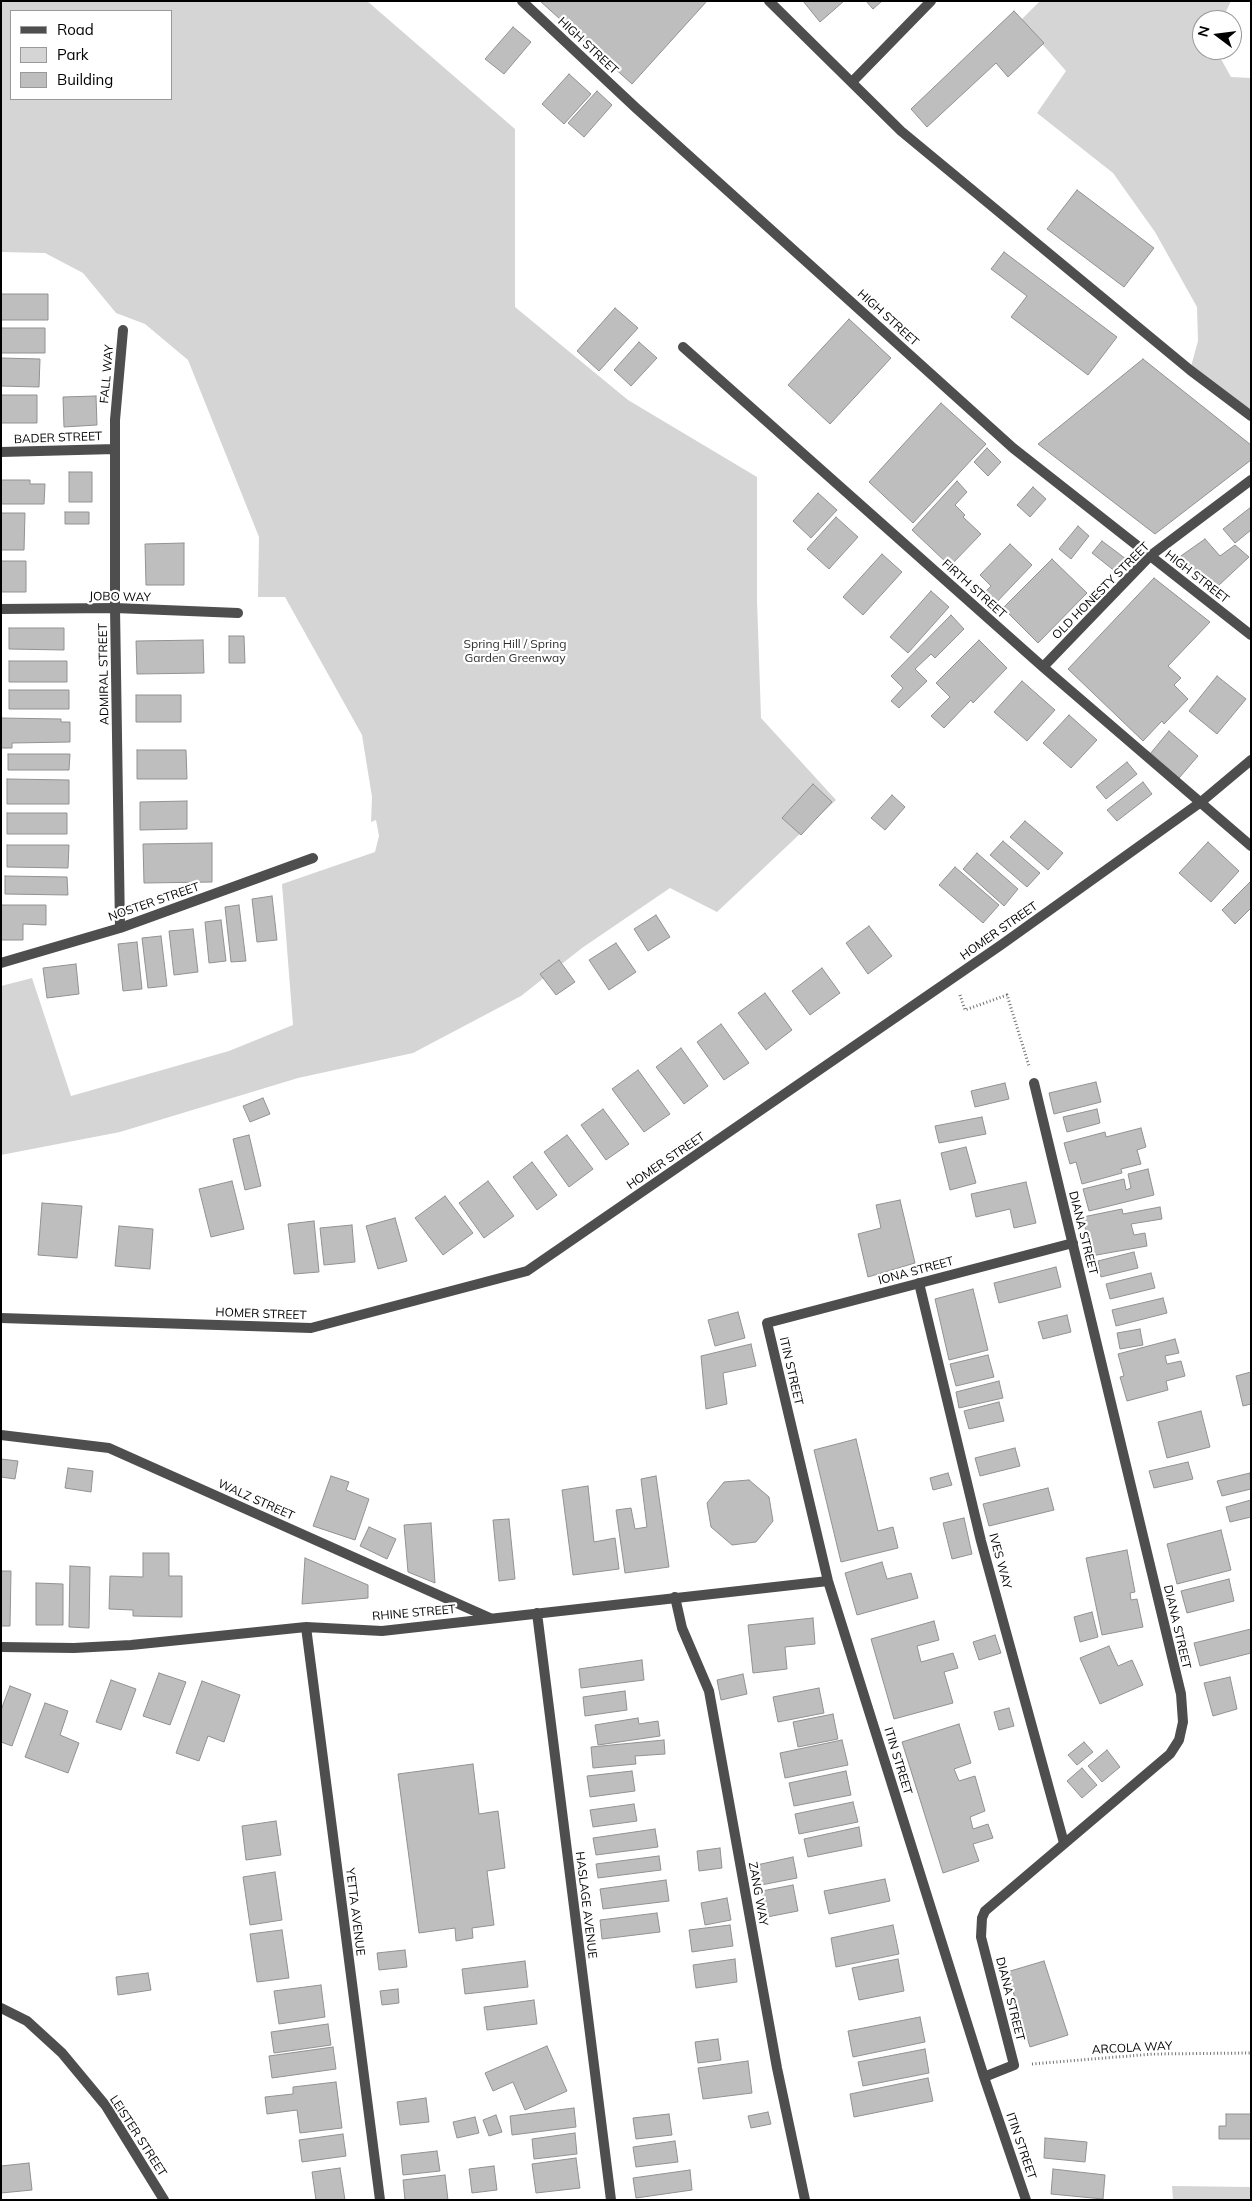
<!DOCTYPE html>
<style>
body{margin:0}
#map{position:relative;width:1252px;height:2201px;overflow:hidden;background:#fff;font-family:Mulish,sans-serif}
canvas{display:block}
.frame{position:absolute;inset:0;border:2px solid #000;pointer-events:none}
.legend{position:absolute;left:10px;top:10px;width:162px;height:90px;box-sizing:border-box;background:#fff;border:1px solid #999;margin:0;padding:6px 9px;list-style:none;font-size:15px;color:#000}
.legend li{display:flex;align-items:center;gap:10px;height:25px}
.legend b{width:25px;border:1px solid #999}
.north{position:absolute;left:1192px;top:10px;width:50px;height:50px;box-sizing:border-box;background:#fff;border:1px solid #999;border-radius:50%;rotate:285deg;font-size:14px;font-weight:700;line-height:20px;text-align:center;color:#000}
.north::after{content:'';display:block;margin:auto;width:18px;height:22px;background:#000;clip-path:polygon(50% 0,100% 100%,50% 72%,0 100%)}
</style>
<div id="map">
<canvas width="1252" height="2201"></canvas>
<div class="frame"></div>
<ul class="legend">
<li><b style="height:6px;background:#4e4e4e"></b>Road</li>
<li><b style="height:14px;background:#d5d5d5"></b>Park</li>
<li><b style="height:14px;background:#bebebe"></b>Building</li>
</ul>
<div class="north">N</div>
</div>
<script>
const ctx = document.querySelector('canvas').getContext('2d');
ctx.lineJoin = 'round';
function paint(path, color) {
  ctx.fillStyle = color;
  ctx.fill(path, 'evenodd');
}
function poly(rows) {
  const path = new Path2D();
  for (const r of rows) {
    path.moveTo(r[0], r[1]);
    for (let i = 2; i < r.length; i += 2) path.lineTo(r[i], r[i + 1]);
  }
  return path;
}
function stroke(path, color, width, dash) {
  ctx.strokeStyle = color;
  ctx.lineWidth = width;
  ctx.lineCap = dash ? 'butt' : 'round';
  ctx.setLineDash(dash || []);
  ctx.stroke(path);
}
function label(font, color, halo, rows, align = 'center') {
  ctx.font = font + ' Mulish,sans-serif';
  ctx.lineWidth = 4.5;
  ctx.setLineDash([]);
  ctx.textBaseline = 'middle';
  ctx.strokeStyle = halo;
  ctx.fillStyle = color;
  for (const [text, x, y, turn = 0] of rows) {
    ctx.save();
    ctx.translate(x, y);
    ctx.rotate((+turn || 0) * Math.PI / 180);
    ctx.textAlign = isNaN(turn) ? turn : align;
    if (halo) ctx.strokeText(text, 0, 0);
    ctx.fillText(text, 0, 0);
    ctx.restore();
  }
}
const green = poly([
 [1,1,367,1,515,129,515,307,628,400,757,477,757,600,761,718,836,800,717,912,670,888,582,948,521,996,413,1053,298,1078,120,1132,1,1155,1,986,32,978,71,1096,229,1051,293,1025,282,884,375,852,379,836,376,820,371,822,372,797,362,735,285,597,258,597,259,537,188,360,145,324,116,313,83,273,45,253,1,252],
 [11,11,171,11,171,99,11,99],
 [1040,1,1231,1,1222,20,1202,20,1202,50,1216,50,1231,77,1251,78,1251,416,1190,370,1198,341,1197,307,1155,232,1113,173,1037,113,1066,71,1021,20],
 [1172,2186,1251,2187,1251,2200,1173,2200]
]);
const building = poly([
 [540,1,707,1,632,84,540,1],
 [803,1,844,1,820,22,803,1],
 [866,1,882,1,873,9,866,1],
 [1014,11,1044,43,1008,77,996,63,927,127,911,109,1014,11],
 [513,27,531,42,504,74,485,59,513,27],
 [569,74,591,94,564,124,542,104,569,74],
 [597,91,612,105,584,137,568,123,597,91],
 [1077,190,1154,248,1124,287,1047,229,1077,190],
 [1004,252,1117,337,1088,375,1011,317,1027,296,991,269,1004,252],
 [1,294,48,294,48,320,1,320,1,294],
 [615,308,638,328,599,371,577,351,615,308],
 [849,319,891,358,830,424,788,385,849,319],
 [1,328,45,328,45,353,1,353,1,328],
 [639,342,657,358,631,386,614,370,639,342],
 [1,358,40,359,39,387,1,386,1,358],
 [1143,359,1251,445,1251,460,1155,534,1038,444,1143,359],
 [1,395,37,395,37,423,1,423,1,395],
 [96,396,97,425,64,427,63,397,96,396],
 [941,403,986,444,913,523,869,482,941,403],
 [987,448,1001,462,988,476,974,462,987,448],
 [69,472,92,472,92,502,69,502,69,472],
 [1,480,30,480,30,484,45,484,44,504,1,504,1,480],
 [957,481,967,492,955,505,965,515,963,517,981,534,950,566,912,530,957,481],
 [1033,487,1046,499,1030,517,1017,505,1033,487],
 [818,493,837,510,811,538,793,521,818,493],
 [1251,507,1251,530,1235,543,1223,529,1251,507],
 [65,512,89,512,89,524,65,524,65,512],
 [1,513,25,513,24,550,1,550,1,513],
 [836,517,858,537,829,569,807,549,836,517],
 [1078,526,1089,536,1071,559,1059,549,1078,526],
 [1205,539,1220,556,1235,545,1249,557,1218,586,1178,558,1205,539],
 [1102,541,1126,559,1116,572,1092,553,1102,541],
 [184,543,184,585,146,585,145,544,184,543],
 [1010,544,1032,565,993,606,982,595,991,586,980,575,1010,544],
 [882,554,902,572,863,615,843,597,882,554],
 [1052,559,1087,593,1038,643,1003,608,1052,559],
 [1,561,26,561,26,592,1,592,1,561],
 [1154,578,1210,622,1168,666,1181,678,1174,685,1188,699,1164,724,1162,721,1143,741,1068,669,1154,578],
 [931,591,949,607,908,653,890,637,931,591],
 [951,615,964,629,935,658,931,654,915,669,927,681,899,708,891,701,903,688,891,676,951,615],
 [9,628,64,628,64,650,9,649,9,628],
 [229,636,244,636,245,663,229,663,229,636],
 [203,640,204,673,137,674,136,641,203,640],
 [979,640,1007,668,973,703,971,700,944,728,931,716,950,697,936,683,979,640],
 [9,661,67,661,67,682,9,682,9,661],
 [1217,676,1246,699,1217,734,1189,711,1217,676],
 [1022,681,1055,710,1027,741,994,712,1022,681],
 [9,690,69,690,69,709,9,709,9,690],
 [136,695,181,695,181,722,136,722,136,695],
 [1069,715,1097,740,1071,768,1043,743,1069,715],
 [1,718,61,719,61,722,70,722,70,742,12,743,12,748,1,748,1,718],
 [1169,731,1198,756,1179,778,1150,754,1169,731],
 [137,750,186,750,187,779,137,779,137,750],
 [8,754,70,754,69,770,8,770,8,754],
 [1127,762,1137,774,1106,799,1096,787,1127,762],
 [7,779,69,780,69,804,7,804,7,779],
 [1143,782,1152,794,1117,821,1107,810,1143,782],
 [813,784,832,802,801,835,782,818,813,784],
 [892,795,905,807,885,830,871,818,892,795],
 [187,801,187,829,140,830,140,802,187,801],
 [7,813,67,813,67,834,7,834,7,813],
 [1025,821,1063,853,1048,870,1010,837,1025,821],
 [1003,841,1040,873,1027,887,990,855,1003,841],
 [1208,842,1239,871,1211,902,1179,873,1208,842],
 [212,843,212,882,144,883,143,844,212,843],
 [7,845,69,845,68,868,7,867,7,845],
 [977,853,1018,889,1004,906,963,869,977,853],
 [955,867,999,905,983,923,939,885,955,867],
 [5,876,67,877,68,895,5,894,5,876],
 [1251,881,1251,908,1235,924,1222,910,1251,881],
 [272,896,277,940,257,942,252,899,272,896],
 [1,905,46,905,46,925,23,924,23,940,1,940,1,905],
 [239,905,246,961,231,962,225,907,239,905],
 [656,915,670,937,648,951,634,929,656,915],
 [221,920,226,961,209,963,205,922,221,920],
 [869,926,892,956,868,974,846,943,869,926],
 [193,929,198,972,174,975,169,931,193,929],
 [161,936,167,986,148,988,142,938,161,936],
 [137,942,142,989,123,991,118,944,137,942],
 [616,943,636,972,609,990,589,960,616,943],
 [559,960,575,982,556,995,540,974,559,960],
 [76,964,79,994,47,998,43,968,76,964],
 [822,968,840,993,810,1015,792,991,822,968],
 [765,993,792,1030,766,1050,738,1013,765,993],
 [721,1024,749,1063,724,1080,697,1042,721,1024],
 [681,1048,708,1086,684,1104,656,1067,681,1048],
 [638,1070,670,1114,644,1132,612,1089,638,1070],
 [1096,1082,1101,1102,1054,1114,1049,1093,1096,1082],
 [1005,1083,1009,1099,975,1107,971,1091,1005,1083],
 [263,1098,270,1114,250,1122,243,1106,263,1098],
 [603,1109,629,1144,606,1160,581,1125,603,1109],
 [1097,1109,1100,1123,1067,1132,1063,1117,1097,1109],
 [982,1117,986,1134,939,1143,935,1126,982,1117],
 [1141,1128,1146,1147,1137,1150,1141,1164,1121,1169,1122,1173,1082,1184,1076,1162,1070,1164,1064,1143,1105,1132,1106,1137,1141,1128],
 [249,1135,261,1186,245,1190,233,1139,249,1135],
 [567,1135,593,1169,569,1187,544,1152,567,1135],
 [966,1147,976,1183,950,1190,941,1153,966,1147],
 [532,1162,557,1195,537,1210,513,1177,532,1162],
 [1148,1169,1154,1195,1089,1211,1083,1189,1124,1179,1126,1190,1131,1188,1128,1174,1148,1169],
 [232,1181,244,1229,211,1237,199,1189,232,1181],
 [488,1181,514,1216,484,1238,459,1203,488,1181],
 [1026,1182,1036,1223,1014,1228,1010,1209,976,1217,971,1194,1026,1182],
 [445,1196,473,1233,443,1255,415,1218,445,1196],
 [900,1200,915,1263,868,1277,858,1234,881,1228,876,1205,900,1200],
 [42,1203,82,1206,77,1258,38,1255,42,1203],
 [1160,1207,1162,1219,1131,1224,1134,1235,1145,1233,1147,1246,1091,1256,1083,1217,1122,1209,1123,1214,1160,1207],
 [395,1218,407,1261,378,1269,366,1226,395,1218],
 [314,1221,319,1272,294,1274,288,1224,314,1221],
 [352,1225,355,1262,324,1265,320,1228,352,1225],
 [119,1226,153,1229,150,1269,115,1266,119,1226],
 [1134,1252,1138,1268,1101,1277,1098,1261,1134,1252],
 [1056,1267,1061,1287,999,1303,994,1283,1056,1267],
 [1151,1273,1155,1288,1110,1299,1106,1284,1151,1273],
 [973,1289,988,1350,949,1360,935,1299,973,1289],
 [1163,1298,1167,1313,1116,1326,1112,1310,1163,1298],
 [738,1312,745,1338,715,1346,708,1320,738,1312],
 [1067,1315,1071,1332,1043,1339,1038,1322,1067,1315],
 [1140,1329,1143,1345,1120,1349,1117,1333,1140,1329],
 [1175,1339,1179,1353,1165,1356,1167,1364,1181,1361,1185,1376,1166,1381,1168,1390,1127,1401,1120,1377,1124,1376,1118,1354,1175,1339],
 [751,1344,756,1366,723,1373,727,1404,706,1409,701,1356,751,1344],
 [988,1355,994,1377,956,1386,950,1364,988,1355],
 [1251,1372,1251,1404,1243,1406,1236,1376,1251,1372],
 [999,1381,1003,1398,959,1408,956,1392,999,1381],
 [999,1402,1004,1421,969,1429,964,1411,999,1402],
 [1201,1411,1210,1447,1167,1458,1158,1422,1201,1411],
 [856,1439,878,1531,893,1527,898,1548,841,1562,814,1450,856,1439],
 [1015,1448,1020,1466,980,1476,975,1458,1015,1448],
 [1,1459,18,1461,15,1479,1,1477,1,1459],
 [1188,1462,1193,1479,1154,1488,1149,1471,1188,1462],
 [68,1468,93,1471,91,1492,65,1488,68,1468],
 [948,1473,952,1485,933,1490,930,1478,948,1473],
 [1250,1473,1251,1489,1222,1496,1217,1481,1250,1473],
 [331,1476,349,1482,346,1490,369,1499,355,1540,313,1526,331,1476],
 [656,1476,669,1567,625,1573,616,1510,631,1508,635,1529,647,1527,641,1479,656,1476],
 [749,1480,769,1497,773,1521,756,1542,732,1545,711,1527,707,1503,724,1482,749,1480],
 [588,1486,594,1542,615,1538,619,1569,573,1575,562,1490,588,1486],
 [1048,1488,1054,1510,989,1526,983,1504,1048,1488],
 [1251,1500,1251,1517,1230,1522,1226,1507,1251,1500],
 [964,1518,972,1554,952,1559,943,1523,964,1518],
 [509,1519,515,1579,499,1581,493,1520,509,1519],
 [431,1523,435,1583,408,1572,404,1525,431,1523],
 [369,1527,396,1539,387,1559,360,1546,369,1527],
 [1221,1530,1231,1570,1177,1584,1167,1544,1221,1530],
 [1127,1550,1135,1592,1130,1593,1131,1600,1137,1599,1143,1627,1102,1635,1086,1558,1127,1550],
 [143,1553,169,1553,169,1576,182,1576,182,1617,133,1616,133,1610,109,1609,110,1576,143,1577,143,1553],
 [305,1558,368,1585,368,1598,302,1604,305,1558],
 [882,1562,887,1579,911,1573,918,1598,857,1615,845,1573,882,1562],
 [70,1566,90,1567,89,1628,69,1627,70,1566],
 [1,1571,11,1571,10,1626,1,1626,1,1571],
 [1229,1579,1234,1601,1187,1613,1181,1591,1229,1579],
 [36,1583,63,1584,63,1625,36,1625,36,1583],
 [1092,1612,1098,1637,1080,1642,1074,1617,1092,1612],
 [813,1618,815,1644,785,1647,787,1669,753,1673,748,1625,813,1618],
 [934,1621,939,1640,917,1646,921,1662,953,1653,958,1668,944,1672,953,1703,894,1719,871,1639,934,1621],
 [1251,1629,1251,1653,1200,1666,1194,1643,1251,1629],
 [995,1635,1001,1653,979,1660,973,1642,995,1635],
 [1109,1646,1118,1666,1132,1660,1143,1685,1100,1704,1080,1658,1109,1646],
 [642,1660,644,1680,581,1688,579,1669,642,1660],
 [159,1673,186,1682,170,1725,143,1716,159,1673],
 [743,1674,747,1694,721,1700,717,1680,743,1674],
 [1230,1677,1237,1709,1213,1716,1204,1683,1230,1677],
 [111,1680,136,1689,121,1730,96,1722,111,1680],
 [202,1681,240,1695,224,1742,208,1736,199,1761,176,1753,202,1681],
 [10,1686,31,1694,12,1746,1,1742,1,1710,10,1686],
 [819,1688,824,1713,778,1722,773,1697,819,1688],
 [625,1691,627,1710,585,1716,583,1697,625,1691],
 [45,1703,68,1711,60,1735,79,1743,68,1773,25,1757,45,1703],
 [1009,1708,1014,1726,999,1730,994,1712,1009,1708],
 [833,1714,838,1739,798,1747,793,1722,833,1714],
 [638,1718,639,1724,658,1721,660,1736,598,1745,595,1725,638,1718],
 [959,1724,971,1763,954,1769,959,1781,975,1776,985,1811,970,1817,973,1829,988,1824,993,1838,973,1844,979,1861,943,1873,902,1742,959,1724],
 [664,1740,665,1754,635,1756,636,1764,593,1768,591,1747,664,1740],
 [842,1740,848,1765,785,1778,780,1753,842,1740],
 [1084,1742,1093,1752,1077,1765,1068,1755,1084,1742],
 [1107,1750,1120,1767,1102,1782,1088,1766,1107,1750],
 [473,1764,479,1814,498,1811,505,1868,487,1871,494,1925,472,1928,473,1938,456,1941,455,1928,419,1933,398,1774,473,1764],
 [1082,1768,1097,1785,1082,1798,1067,1781,1082,1768],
 [632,1771,635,1791,590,1797,587,1776,632,1771],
 [846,1771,851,1795,794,1806,789,1783,846,1771],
 [853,1802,858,1822,799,1834,795,1814,853,1802],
 [634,1804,637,1821,593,1827,590,1810,634,1804],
 [276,1821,281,1855,246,1860,242,1826,276,1821],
 [859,1827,862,1846,808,1857,804,1839,859,1827],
 [655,1829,658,1847,596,1855,593,1838,655,1829],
 [720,1848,722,1868,699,1871,697,1851,720,1848],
 [659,1856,661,1870,598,1878,596,1864,659,1856],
 [793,1857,797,1878,756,1886,752,1866,793,1857],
 [275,1872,282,1920,250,1925,243,1877,275,1872],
 [885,1879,890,1901,829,1914,824,1891,885,1879],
 [666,1880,669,1901,603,1909,600,1889,666,1880],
 [793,1885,798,1911,767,1917,762,1891,793,1885],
 [727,1898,731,1920,705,1925,701,1903,727,1898],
 [657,1913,660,1932,602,1939,600,1920,657,1913],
 [730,1925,733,1946,692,1952,689,1930,730,1925],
 [893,1925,899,1954,836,1967,831,1938,893,1925],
 [282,1930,289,1978,257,1982,250,1934,282,1930],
 [405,1950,407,1967,379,1970,377,1953,405,1950],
 [735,1959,737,1982,696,1988,693,1965,735,1959],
 [898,1959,904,1991,859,2000,852,1968,898,1959],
 [525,1961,528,1987,465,1994,462,1969,525,1961],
 [1044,1961,1068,2035,1030,2047,1007,1972,1044,1961],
 [148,1973,151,1990,118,1995,116,1977,148,1973],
 [321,1985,325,2017,279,2024,274,1991,321,1985],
 [398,1989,399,2003,382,2005,380,1991,398,1989],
 [534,2000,537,2024,487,2030,484,2007,534,2000],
 [920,2017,925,2042,853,2057,848,2031,920,2017],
 [328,2024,331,2045,274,2053,271,2032,328,2024],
 [718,2039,721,2060,698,2063,695,2042,718,2039],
 [547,2046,567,2091,525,2110,513,2082,493,2091,485,2073,547,2046],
 [333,2047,336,2069,272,2078,269,2056,333,2047],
 [925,2049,929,2073,863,2086,858,2062,925,2049],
 [748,2061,752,2093,703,2099,698,2068,748,2061],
 [928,2078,933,2101,854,2117,850,2094,928,2078],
 [336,2082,342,2128,300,2133,297,2110,267,2114,265,2097,293,2094,293,2087,336,2082],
 [426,2098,429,2122,400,2125,397,2102,426,2098],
 [574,2108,576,2127,512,2135,510,2116,574,2108],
 [768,2112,771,2124,751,2128,748,2116,768,2112],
 [669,2114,672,2135,636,2139,633,2118,669,2114],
 [1226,2114,1251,2114,1251,2139,1219,2139,1219,2126,1226,2126,1226,2114],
 [496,2115,502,2132,489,2136,483,2120,496,2115],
 [475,2117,479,2133,457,2138,453,2122,475,2117],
 [575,2133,577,2154,534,2159,532,2139,575,2133],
 [343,2134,346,2156,302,2162,299,2140,343,2134],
 [1045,2138,1087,2142,1085,2162,1044,2158,1045,2138],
 [675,2141,678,2162,636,2167,633,2147,675,2141],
 [437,2151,440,2171,403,2175,401,2155,437,2151],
 [576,2158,580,2188,536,2193,532,2164,576,2158],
 [29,2163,32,2190,1,2193,1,2166,29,2163],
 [494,2166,497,2190,472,2193,469,2169,494,2166],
 [340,2168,345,2200,316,2200,312,2172,340,2168],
 [1053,2169,1105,2175,1103,2199,1051,2194,1053,2169],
 [690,2170,692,2190,636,2198,633,2178,690,2170],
 [445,2175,448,2200,405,2200,403,2180,445,2175]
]);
const path = poly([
 [960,995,965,1010,1007,995,1029,1066],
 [1032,2064,1153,2054,1251,2053]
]);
const service = poly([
 [852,82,931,1],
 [115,420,123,330],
 [1,609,115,608,238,613],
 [919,1283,981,1541,1064,1843],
 [675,1597,682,1628,709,1691,777,2068,805,2200]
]);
const minor = poly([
 [522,1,636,108,1013,448,1251,635],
 [683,347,1043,667,1251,846],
 [115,420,115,608,120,928],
 [1,452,115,449],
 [1043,667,1150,556,1251,480],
 [1,963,120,928,313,858],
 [1,1318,311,1328,527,1271,1001,945,1201,802,1251,760],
 [1,1435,109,1448,490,1618],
 [537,1613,611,2200],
 [306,1627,380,2200],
 [1,1647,74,1648,131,1645,306,1627,382,1631,828,1581],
 [1,2008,27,2021,62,2053,106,2106,164,2200],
 [984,2077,1014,2065,981,1937,982,1918,985,1911,1170,1754,1179,1740,1183,1722,1181,1694,1034,1083],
 [1026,2200,984,2077,828,1581,767,1323,1073,1243]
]);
const tertiary = poly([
 [769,1,901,131,1190,370,1251,416]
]);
const streetNames = [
 ["HIGH STREET",588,46,43],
 ["HIGH STREET",888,318,42],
 ["FALL WAY",107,374,-85],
 ["BADER STREET",58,438,-2],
 ["HIGH STREET",1197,577,38],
 ["FIRTH STREET",974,589,42],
 ["OLD HONESTY STREET",1101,591,-45],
 ["JOBO WAY",120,597,1],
 ["ADMIRAL STREET",104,674,-91],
 ["NOSTER STREET",154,902,-19],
 ["HOMER STREET",999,931,-35],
 ["HOMER STREET",666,1161,-34],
 ["DIANA STREET",1083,1233,76],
 ["IONA STREET",916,1271,-15],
 ["HOMER STREET",261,1314,2],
 ["ITIN STREET",791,1371,77],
 ["WALZ STREET",256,1500,24],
 ["IVES WAY",1000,1561,75],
 ["RHINE STREET",414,1613,-5],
 ["DIANA STREET",1177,1627,77],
 ["ITIN STREET",898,1761,73],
 ["ZANG WAY",758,1894,80],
 ["HASLAGE AVENUE",586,1905,83],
 ["YETTA AVENUE",355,1912,83],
 ["DIANA STREET",1010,1999,76],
 ["ARCOLA WAY",1132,2048,-3],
 ["LEISTER STREET",138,2136,57],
 ["ITIN STREET",1021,2146,71]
];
const parkNames = [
 ["Spring Hill / Spring",515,644],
 ["Garden Greenway",515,658]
];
paint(green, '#d5d5d5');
paint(building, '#bebebe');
stroke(building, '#929292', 1);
stroke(path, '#707070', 3, [1, 2.5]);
stroke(service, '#4e4e4e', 10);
stroke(minor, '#4e4e4e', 10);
stroke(tertiary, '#4e4e4e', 10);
label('12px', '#000', '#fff', streetNames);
label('12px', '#2c2c2c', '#fff', parkNames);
</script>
